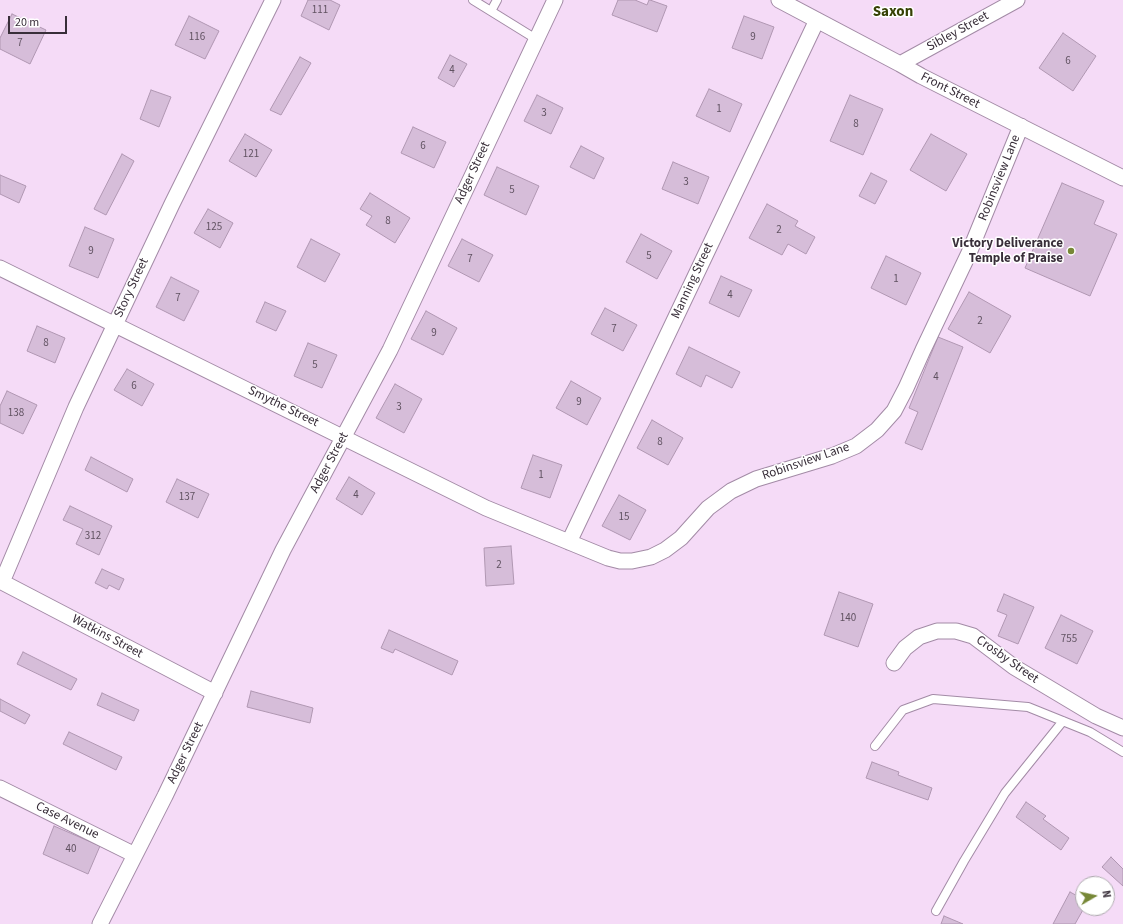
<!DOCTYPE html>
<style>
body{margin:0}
#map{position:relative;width:1123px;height:924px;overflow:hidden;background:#f5dbf7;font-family:"Source Sans 3",sans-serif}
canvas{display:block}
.north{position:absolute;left:1075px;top:876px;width:40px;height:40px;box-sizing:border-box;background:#fff;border:1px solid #afabb0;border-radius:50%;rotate:81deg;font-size:11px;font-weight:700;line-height:16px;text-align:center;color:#382e39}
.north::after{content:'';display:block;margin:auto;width:14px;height:18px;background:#778837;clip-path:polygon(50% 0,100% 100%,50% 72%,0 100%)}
.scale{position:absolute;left:8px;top:16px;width:59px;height:18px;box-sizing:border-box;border:2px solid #382e39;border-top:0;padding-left:5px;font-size:12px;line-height:14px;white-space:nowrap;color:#382e39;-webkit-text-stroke:3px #fff;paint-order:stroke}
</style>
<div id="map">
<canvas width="1123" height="924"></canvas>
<div class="north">N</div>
<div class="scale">20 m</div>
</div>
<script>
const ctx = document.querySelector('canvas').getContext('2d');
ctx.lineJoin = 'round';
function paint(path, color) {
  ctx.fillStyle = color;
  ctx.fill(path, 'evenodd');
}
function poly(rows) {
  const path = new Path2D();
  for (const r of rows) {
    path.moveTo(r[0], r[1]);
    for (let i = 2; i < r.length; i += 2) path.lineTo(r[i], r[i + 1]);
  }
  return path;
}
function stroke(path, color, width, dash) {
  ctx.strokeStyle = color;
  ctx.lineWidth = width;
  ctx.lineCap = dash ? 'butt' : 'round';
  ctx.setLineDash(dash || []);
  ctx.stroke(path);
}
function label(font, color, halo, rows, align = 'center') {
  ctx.font = font + ' "Source Sans 3",sans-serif';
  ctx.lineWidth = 3;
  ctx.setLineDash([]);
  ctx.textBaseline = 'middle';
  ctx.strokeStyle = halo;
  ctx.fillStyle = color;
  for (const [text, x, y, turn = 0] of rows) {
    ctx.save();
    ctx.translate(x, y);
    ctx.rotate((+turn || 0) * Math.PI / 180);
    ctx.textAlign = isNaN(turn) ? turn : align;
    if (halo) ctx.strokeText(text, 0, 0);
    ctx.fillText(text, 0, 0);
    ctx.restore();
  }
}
const building = poly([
 [308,0,330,0,340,5,329,30,301,16,308,0],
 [618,0,635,0,647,5,649,0,650,0,667,6,657,32,612,15,618,0],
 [12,14,46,30,30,64,0,49,0,38,12,14],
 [189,16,219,31,205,59,175,45,189,16],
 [744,16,774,27,762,59,732,48,744,16],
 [1063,33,1096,56,1073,91,1039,68,1063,33],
 [450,55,467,64,454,87,438,78,450,55],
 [300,57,311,63,281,115,270,110,300,57],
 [709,89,742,104,730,132,696,116,709,89],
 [151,90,171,97,159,127,140,119,151,90],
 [537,95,563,108,551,134,524,121,537,95],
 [850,95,883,109,863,155,830,141,850,95],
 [413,127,446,142,434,168,401,153,413,127],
 [245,134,272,150,256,177,229,161,245,134],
 [931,134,967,154,946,191,910,170,931,134],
 [581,146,604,158,594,179,570,167,581,146],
 [122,154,134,161,106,215,94,209,122,154],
 [673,162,709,177,698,204,662,189,673,162],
 [497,167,539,186,526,215,484,195,497,167],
 [871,173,887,181,875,204,859,196,871,173],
 [0,175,26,186,19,203,0,194,0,175],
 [1062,183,1104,201,1094,224,1117,234,1090,296,1025,268,1062,183],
 [370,193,410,218,395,243,366,225,372,216,360,209,370,193],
 [767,204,798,221,795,226,815,237,806,254,788,244,782,255,749,238,767,204],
 [208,209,233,223,220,248,194,233,208,209],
 [85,227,114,239,98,278,69,266,85,227],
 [641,234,672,251,657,279,626,262,641,234],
 [311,239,340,254,325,282,297,267,311,239],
 [462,239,493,255,479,282,448,266,462,239],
 [886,256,921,273,906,305,871,288,886,256],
 [721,276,752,290,739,317,709,303,721,276],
 [171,277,199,291,184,321,156,307,171,277],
 [969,292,1011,316,990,353,948,329,969,292],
 [265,302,286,311,276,331,256,322,265,302],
 [605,308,637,325,623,351,591,334,605,308],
 [426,311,457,328,443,355,411,339,426,311],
 [37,326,65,338,55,363,27,351,37,326],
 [938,337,963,347,922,450,905,443,918,412,909,408,938,337],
 [308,343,337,355,322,388,294,376,308,343],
 [689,347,740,372,732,388,706,375,701,387,676,374,689,347],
 [127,369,154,384,142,406,114,390,127,369],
 [571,381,601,398,587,425,556,408,571,381],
 [395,384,422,399,404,433,376,418,395,384],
 [7,391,37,405,23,434,0,423,0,406,7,391],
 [652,420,683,438,668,465,637,448,652,420],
 [533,455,562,465,550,498,521,488,533,455],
 [91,457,133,479,127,492,85,470,91,457],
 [349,477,375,493,362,515,336,499,349,477],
 [177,479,209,494,198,518,166,502,177,479],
 [619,495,646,510,630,540,602,526,619,495],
 [70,506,112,526,99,555,76,544,83,529,63,520,70,506],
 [511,546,514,584,486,586,484,548,511,546],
 [102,569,124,579,119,590,109,585,107,589,95,583,102,569],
 [839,592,873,604,858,647,824,635,839,592],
 [1004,594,1034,607,1018,644,998,636,1007,615,997,611,1004,594],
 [1061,615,1093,631,1077,664,1045,648,1061,615],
 [389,630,458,661,452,675,395,649,393,653,381,648,389,630],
 [23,652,77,679,71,690,17,664,23,652],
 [251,691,313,708,310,723,247,707,251,691],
 [102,693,139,710,134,721,97,705,102,693],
 [0,699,30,715,25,724,0,711,0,699],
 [69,732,122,757,116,770,63,744,69,732],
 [872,762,899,772,898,775,932,788,928,800,866,778,872,762],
 [1026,802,1046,816,1043,819,1069,838,1061,850,1016,817,1026,802],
 [54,826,100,846,88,874,43,854,54,826],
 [1111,857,1123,869,1123,886,1102,867,1111,857],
 [1070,892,1083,899,1083,908,1084,908,1075,924,1053,924,1070,892],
 [944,916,963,924,941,924,944,916]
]);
const service = poly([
 [473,0,536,39],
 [491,11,497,0],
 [875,746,903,710,933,699,1028,707,1090,732,1123,752],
 [936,911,964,861,1005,793,1063,721]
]);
const minor = poly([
 [779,0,900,64,921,76,1123,178],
 [900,64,1017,0],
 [0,268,486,508,608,558,620,561,632,561,651,557,665,550,681,538,708,508,731,491,756,479,832,456,856,446,877,430,894,411,906,388,923,350,969,253,1021,126],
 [569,542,817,20],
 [0,581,215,693],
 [2,582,76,407,172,204,273,0],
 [894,663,905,648,919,637,937,631,956,631,973,636,1014,667,1096,716,1123,728],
 [0,788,135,855],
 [100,924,165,796,283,550,390,350,555,0]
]);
const markers = [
 [1071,251,4,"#778837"]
];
const numberNames = [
 ["111",320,11],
 ["116",197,38],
 ["9",753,38],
 ["7",20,44],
 ["6",1068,62],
 ["4",452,71],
 ["1",719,110],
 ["3",544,114],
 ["8",856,125],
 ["6",423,147],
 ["121",251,155],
 ["3",686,183],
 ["5",512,191],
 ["8",388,222],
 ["125",214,228],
 ["2",779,231],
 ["9",91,252],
 ["5",649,257],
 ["7",470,260],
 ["1",896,280],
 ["4",730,296],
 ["7",178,299],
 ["2",980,322],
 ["7",614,330],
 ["9",434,334],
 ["8",46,344],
 ["5",315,366],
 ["4",936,378],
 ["6",134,387],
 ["9",579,403],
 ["3",399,408],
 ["138",16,414],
 ["8",660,443],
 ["1",541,476],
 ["4",356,496],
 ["137",187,498],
 ["15",624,518],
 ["312",93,537],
 ["2",499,566],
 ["140",848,619],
 ["755",1069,640],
 ["40",71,850]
];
const streetNames = [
 ["Sibley Street",958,32,-29],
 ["Front Street",950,91,27],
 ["Adger Street",473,173,-65],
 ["Robinsview Lane",1000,178,-68],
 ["Manning Street",693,281,-65],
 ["Story Street",132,288,-65],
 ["Smythe Street",283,407,26],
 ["Robinsview Lane",806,462,-19],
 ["Adger Street",330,463,-62],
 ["Watkins Street",107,637,28],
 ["Crosby Street",1007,660,35],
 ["Adger Street",186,753,-64],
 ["Case Avenue",67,821,26]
];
const poiNames = [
 ["Victory Deliverance",1063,244],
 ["Temple of Praise",1063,259]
];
const quarterNames = [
 ["Saxon",893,13]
];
paint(building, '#d6bdd9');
stroke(building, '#b097b2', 1);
stroke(service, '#a38ba6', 10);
stroke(minor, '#a38ba6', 17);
stroke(service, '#fff', 8);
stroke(minor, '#fff', 15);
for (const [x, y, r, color] of markers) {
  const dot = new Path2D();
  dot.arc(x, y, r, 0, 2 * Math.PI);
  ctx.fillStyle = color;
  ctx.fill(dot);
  stroke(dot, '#fff', 1.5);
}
label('11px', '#605261', null, numberNames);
label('13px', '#382e39', '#fff', streetNames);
label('bold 13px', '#382e39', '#fff', poiNames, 'right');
label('bold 15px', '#364104', '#fff', quarterNames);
</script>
